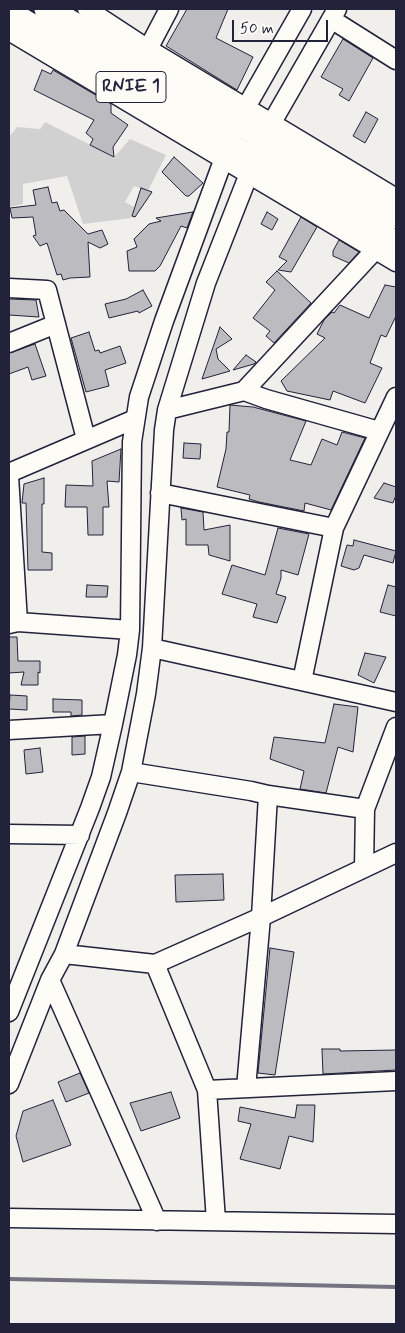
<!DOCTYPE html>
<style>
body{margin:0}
#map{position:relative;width:405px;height:1333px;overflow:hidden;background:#f0efec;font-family:Mynerve,sans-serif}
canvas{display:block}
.frame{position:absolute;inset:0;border:10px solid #22223b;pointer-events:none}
.scale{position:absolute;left:232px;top:20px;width:96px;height:22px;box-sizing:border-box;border:2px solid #22223b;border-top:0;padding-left:6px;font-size:15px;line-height:18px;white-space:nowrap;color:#22223b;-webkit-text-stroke:4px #fdfcf7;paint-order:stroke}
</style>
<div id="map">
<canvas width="405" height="1333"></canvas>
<div class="frame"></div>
<div class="scale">50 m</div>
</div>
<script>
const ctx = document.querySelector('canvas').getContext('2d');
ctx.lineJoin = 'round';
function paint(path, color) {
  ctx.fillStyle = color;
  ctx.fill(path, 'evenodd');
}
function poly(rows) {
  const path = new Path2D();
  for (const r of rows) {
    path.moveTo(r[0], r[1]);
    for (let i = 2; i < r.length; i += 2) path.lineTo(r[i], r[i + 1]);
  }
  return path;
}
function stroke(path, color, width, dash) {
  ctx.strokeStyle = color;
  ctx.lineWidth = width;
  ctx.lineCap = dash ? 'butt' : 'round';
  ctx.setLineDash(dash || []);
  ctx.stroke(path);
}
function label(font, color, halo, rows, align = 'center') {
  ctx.font = font + ' Mynerve,sans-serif';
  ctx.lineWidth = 4;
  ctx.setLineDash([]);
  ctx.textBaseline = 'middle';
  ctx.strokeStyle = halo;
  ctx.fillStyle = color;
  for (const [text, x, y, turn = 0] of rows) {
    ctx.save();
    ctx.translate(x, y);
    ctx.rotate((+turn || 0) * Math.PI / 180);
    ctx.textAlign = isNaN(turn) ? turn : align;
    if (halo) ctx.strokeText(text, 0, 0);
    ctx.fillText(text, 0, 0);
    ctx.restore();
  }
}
const green = poly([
 [45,122,114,157,130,139,166,155,148,191,134,186,125,202,137,209,131,218,83,224,67,176,23,184,23,204,9,207,9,137,17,127,40,129]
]);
const stream = poly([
 [9,1279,396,1287]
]);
const building = poly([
 [187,9,228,9,216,38,253,57,237,90,166,46,187,9],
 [343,39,373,58,349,101,339,95,343,89,321,77,343,39],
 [42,70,51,74,53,70,111,104,111,113,128,125,113,147,114,157,90,145,93,139,86,133,94,120,34,90,42,70],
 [366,112,378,119,365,143,353,136,366,112],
 [174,157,203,183,189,196,186,196,162,172,174,157],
 [48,187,52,203,57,202,60,211,64,210,88,234,102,230,108,244,100,248,88,242,90,277,70,278,63,280,61,274,57,275,47,243,40,246,33,236,36,235,33,217,12,218,10,208,36,205,33,190,48,187],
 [141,188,152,192,135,217,132,216,141,188],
 [193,212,187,228,181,226,160,266,155,271,129,271,127,251,137,247,134,239,149,224,161,221,156,218,193,212],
 [267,212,278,219,272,230,261,224,267,212],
 [301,217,317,227,291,272,278,270,287,261,279,257,301,217],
 [339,240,359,252,349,263,333,256,333,251,339,240],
 [277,271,311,303,274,343,266,336,270,331,253,318,275,290,266,282,277,271],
 [385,285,396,287,396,316,386,337,381,335,370,363,382,368,365,403,333,391,330,400,287,391,281,381,325,338,317,334,324,320,332,312,334,313,340,305,369,318,385,285],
 [143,290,152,306,139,313,138,311,109,318,105,304,126,299,143,290],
 [9,299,36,300,39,317,9,315,9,299],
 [220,327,232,339,216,349,218,359,230,371,202,379,220,327],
 [89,332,95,351,99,350,100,353,120,346,126,363,105,370,109,386,86,392,71,338,89,332],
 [35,344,46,376,32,380,28,367,9,374,9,353,35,344],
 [246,355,256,362,254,364,233,370,246,355],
 [230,405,253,407,306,421,290,460,311,465,322,439,337,445,342,432,365,438,331,510,305,503,304,511,259,502,249,499,250,495,217,487,226,449,227,432,229,432,230,405],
 [184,443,201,444,200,459,183,458,184,443],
 [121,449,119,482,107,481,109,507,103,507,103,535,88,535,87,507,65,507,66,485,93,486,92,461,121,449],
 [44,478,44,504,42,504,42,552,52,553,52,570,28,570,26,503,22,503,24,484,44,478],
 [384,483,396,487,396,495,393,503,374,498,384,483],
 [181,508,203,512,204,530,230,525,230,561,209,555,208,545,186,545,186,519,182,520,181,508],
 [278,528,309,534,298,575,281,570,281,578,276,594,286,597,277,623,253,617,257,604,222,594,232,565,265,575,278,528],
 [354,540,396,551,393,563,364,555,359,568,354,570,341,566,347,545,353,546,354,540],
 [87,585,108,586,107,597,86,597,87,585],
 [388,585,396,587,396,616,380,612,388,585],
 [9,637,17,637,18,661,40,661,40,673,38,672,38,685,21,685,24,672,9,673,9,637],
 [365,653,386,657,374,683,358,675,365,653],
 [10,695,27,696,27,710,9,709,10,695],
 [53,699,82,700,82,715,71,716,71,712,53,712,53,699],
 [334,704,358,707,353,752,338,747,326,793,300,789,304,771,270,759,274,737,325,743,334,704],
 [85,736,85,754,72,755,72,737,85,736],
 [40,748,43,772,26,774,24,750,40,748],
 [223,874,224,900,176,902,175,875,223,874],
 [270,948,294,952,275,1075,258,1073,270,948],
 [322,1049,340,1049,340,1051,396,1050,396,1070,323,1074,322,1049],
 [80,1073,89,1093,66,1102,58,1082,80,1073],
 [171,1092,180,1118,141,1131,130,1103,171,1092],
 [53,1100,71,1145,23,1162,16,1136,23,1111,53,1100],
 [297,1105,315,1105,313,1142,289,1136,280,1169,240,1159,251,1124,238,1121,240,1107,295,1118,297,1105]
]);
const minor = poly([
 [87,9,148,49,396,198],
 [331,19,396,60],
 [9,31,396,262],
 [148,49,169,9],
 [9,288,47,290,86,439],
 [9,343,56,324],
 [244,391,266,399,379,431],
 [167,410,244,391,375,250],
 [9,473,135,419],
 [9,476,18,622],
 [160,493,334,528],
 [9,624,18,622,130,630],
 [152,648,396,702],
 [302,681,334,528,396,397],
 [9,730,113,724],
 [131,772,251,791,268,795,365,809],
 [9,834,80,835],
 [364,868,365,809,396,727],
 [64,954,155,964,261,917,396,853],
 [155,964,207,1090,216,1221],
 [50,980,157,1221],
 [9,1012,90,808,101,777,113,724,127,655,130,630,132,442,139,397,164,321,224,158,227,145,237,123,302,9],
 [9,1084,50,980,64,954,117,813,131,772,146,694,152,648,164,430,167,410,206,283,263,138,337,9],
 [246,1088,261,917,268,795],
 [207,1090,396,1081],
 [9,1218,396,1224]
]);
const highway = poly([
 [47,9,396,216],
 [9,13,227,145,396,244]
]);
const shields = [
 [131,87,70]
];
const shieldNames = [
 ["RNIE 1",131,87]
];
paint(green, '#d2d1d1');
stroke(stream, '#737381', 4);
paint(building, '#bcbcc0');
stroke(building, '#22223b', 1);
stroke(minor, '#22223b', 21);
stroke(highway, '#22223b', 29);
stroke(minor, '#fdfcf7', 18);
stroke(highway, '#fdfcf7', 25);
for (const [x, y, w] of shields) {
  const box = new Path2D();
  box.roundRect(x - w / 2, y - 15.5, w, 31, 4);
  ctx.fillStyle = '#fdfcf7';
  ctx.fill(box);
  stroke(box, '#22223b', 1);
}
label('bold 18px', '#22223b', null, shieldNames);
</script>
